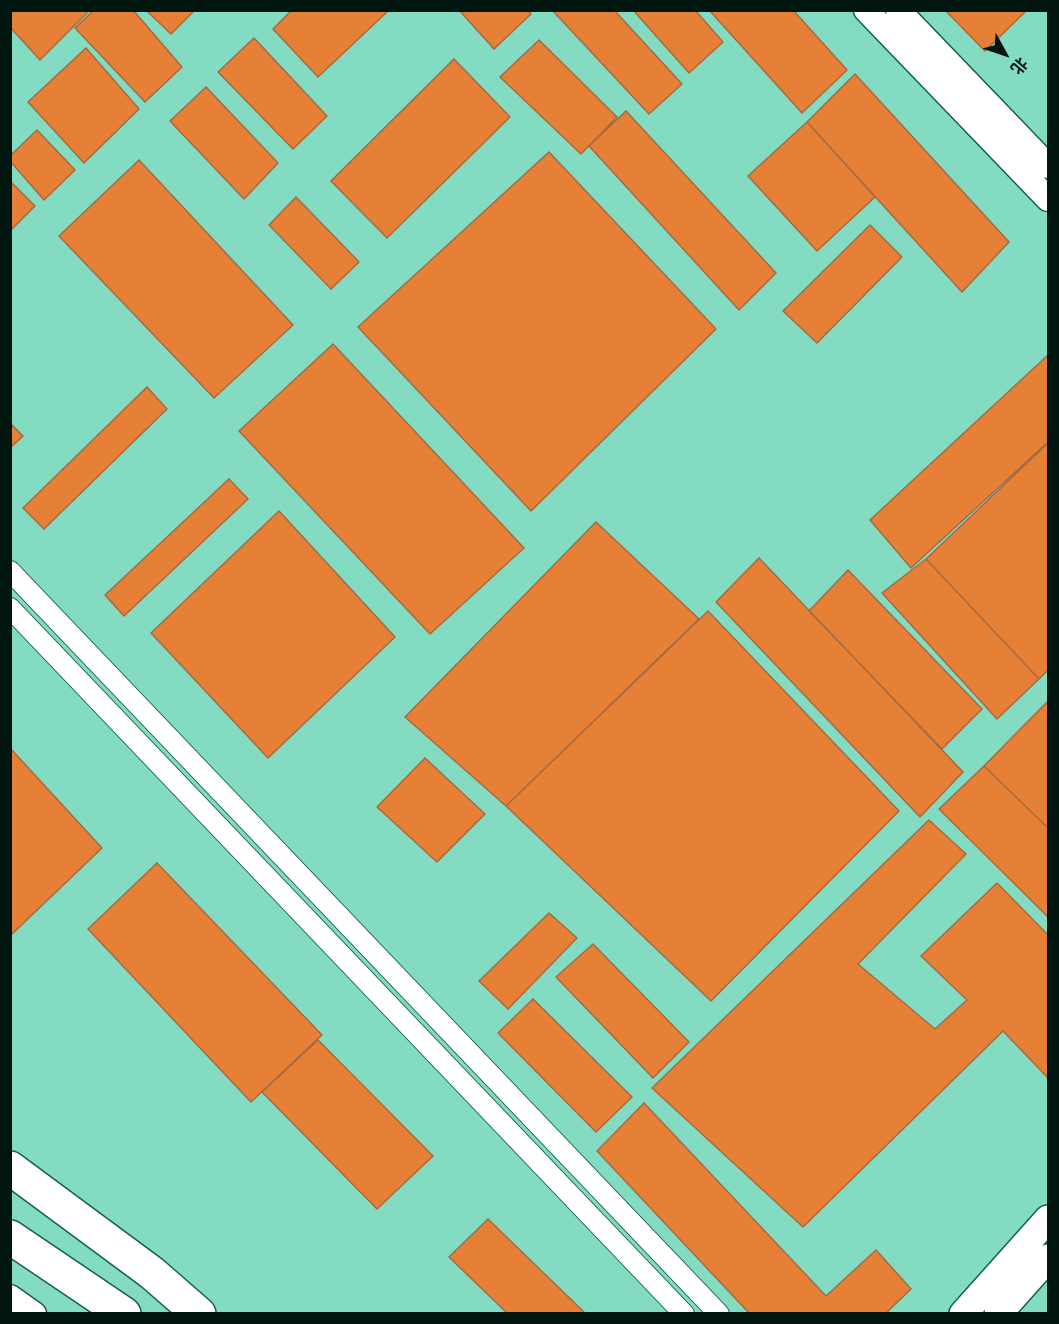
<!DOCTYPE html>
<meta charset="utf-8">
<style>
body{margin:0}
#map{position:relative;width:1059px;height:1324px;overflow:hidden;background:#83dcc2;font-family:"Crimson Pro","Noto Sans SC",serif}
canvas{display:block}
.frame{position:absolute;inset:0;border:12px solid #00160f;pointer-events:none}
.north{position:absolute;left:975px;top:24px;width:60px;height:60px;-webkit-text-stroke:4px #83dcc2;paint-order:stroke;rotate:130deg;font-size:16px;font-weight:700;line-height:24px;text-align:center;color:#00160f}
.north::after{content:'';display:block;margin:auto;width:21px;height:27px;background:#00160f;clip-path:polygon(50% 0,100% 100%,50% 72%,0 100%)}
</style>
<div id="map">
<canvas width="1059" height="1324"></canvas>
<div class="frame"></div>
<div class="north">北</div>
</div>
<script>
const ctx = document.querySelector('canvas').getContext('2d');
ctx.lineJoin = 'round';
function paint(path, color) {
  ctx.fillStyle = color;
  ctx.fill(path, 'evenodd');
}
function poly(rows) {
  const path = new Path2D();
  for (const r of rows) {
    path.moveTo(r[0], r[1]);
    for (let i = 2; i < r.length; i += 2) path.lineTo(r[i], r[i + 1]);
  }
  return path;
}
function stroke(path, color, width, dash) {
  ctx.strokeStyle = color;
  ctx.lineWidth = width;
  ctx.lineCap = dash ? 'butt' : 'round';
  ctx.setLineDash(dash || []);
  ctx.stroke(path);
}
const building = poly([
 [12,10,90,10,40,60,10,27,12,10],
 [94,10,133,10,182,67,145,102,75,28,94,10],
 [150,10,195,10,171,34,148,12,150,10],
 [292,10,386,10,387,12,318,77,273,29,292,10],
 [459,10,528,10,531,14,494,49,459,10],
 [552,10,614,10,682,84,649,114,552,10],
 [633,10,695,10,723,42,689,73,633,10],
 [709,10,793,10,847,70,802,113,709,10],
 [945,10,1027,10,985,51,945,10],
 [254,38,327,116,293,149,218,72,254,38],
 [539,40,617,117,581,154,500,77,539,40],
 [86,48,139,109,84,163,28,102,86,48],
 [454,59,510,117,387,238,331,181,454,59],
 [855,74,1009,242,962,292,807,122,855,74],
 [206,87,278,163,244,199,170,121,206,87],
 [626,111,776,273,739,310,589,146,626,111],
 [807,122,875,197,817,251,748,176,807,122],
 [37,130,75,170,44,200,10,161,10,156,37,130],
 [549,152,716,329,531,511,358,327,549,152],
 [139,160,293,325,214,398,59,236,139,160],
 [10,181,35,206,10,231,10,181],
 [296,197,359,262,331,289,269,225,296,197],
 [870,225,902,257,817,343,783,311,870,225],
 [333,344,524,548,430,634,239,431,333,344],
 [1048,355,1048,442,911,568,870,520,1048,355],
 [147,387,167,409,44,529,23,508,147,387],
 [10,423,23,436,10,448,10,423],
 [1048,443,1048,670,1039,679,926,559,1048,443],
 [229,479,248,499,124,616,105,595,229,479],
 [279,511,395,637,268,758,151,633,279,511],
 [596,522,699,619,506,806,405,717,596,522],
 [759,558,963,772,920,817,716,602,759,558],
 [926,559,1039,679,997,719,882,593,926,559],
 [848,570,982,709,942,749,809,611,848,570],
 [708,611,899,811,711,1001,506,806,708,611],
 [1048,701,1048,828,984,766,1048,701],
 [10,748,102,848,10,936,10,748],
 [425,758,485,814,437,862,377,807,425,758],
 [984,766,1048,828,1048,917,939,809,984,766],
 [929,820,966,854,858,964,935,1029,967,1000,921,956,997,883,1048,935,1048,1078,1003,1031,803,1227,652,1088,929,820],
 [157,863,322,1035,251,1102,88,929,157,863],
 [549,913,577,938,508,1009,479,981,549,913],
 [593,944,689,1042,653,1078,556,977,593,944],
 [533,999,632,1097,596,1132,498,1033,533,999],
 [318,1040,433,1156,377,1209,262,1092,318,1040],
 [644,1103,826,1296,876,1250,911,1289,885,1314,750,1314,597,1151,644,1103],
 [488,1219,586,1314,508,1314,449,1257,488,1219]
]);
const minor = poly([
 [10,571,719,1314],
 [10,608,684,1314]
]);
const tertiary = poly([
 [866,10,1048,199],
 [898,10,1048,166],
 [10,1297,34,1314]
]);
const secondary = poly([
 [963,1314,1048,1219],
 [998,1314,1048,1258]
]);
const trunk = poly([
 [10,1168,152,1273,199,1314],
 [10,1237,124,1314]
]);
paint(building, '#e68036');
stroke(building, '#a56941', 1.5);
stroke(minor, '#155e4d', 22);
stroke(tertiary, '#155e4d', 27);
stroke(secondary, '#155e4d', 30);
stroke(trunk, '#155e4d', 36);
stroke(minor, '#fff', 20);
stroke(tertiary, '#fff', 24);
stroke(secondary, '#fff', 27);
stroke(trunk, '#fff', 33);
</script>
